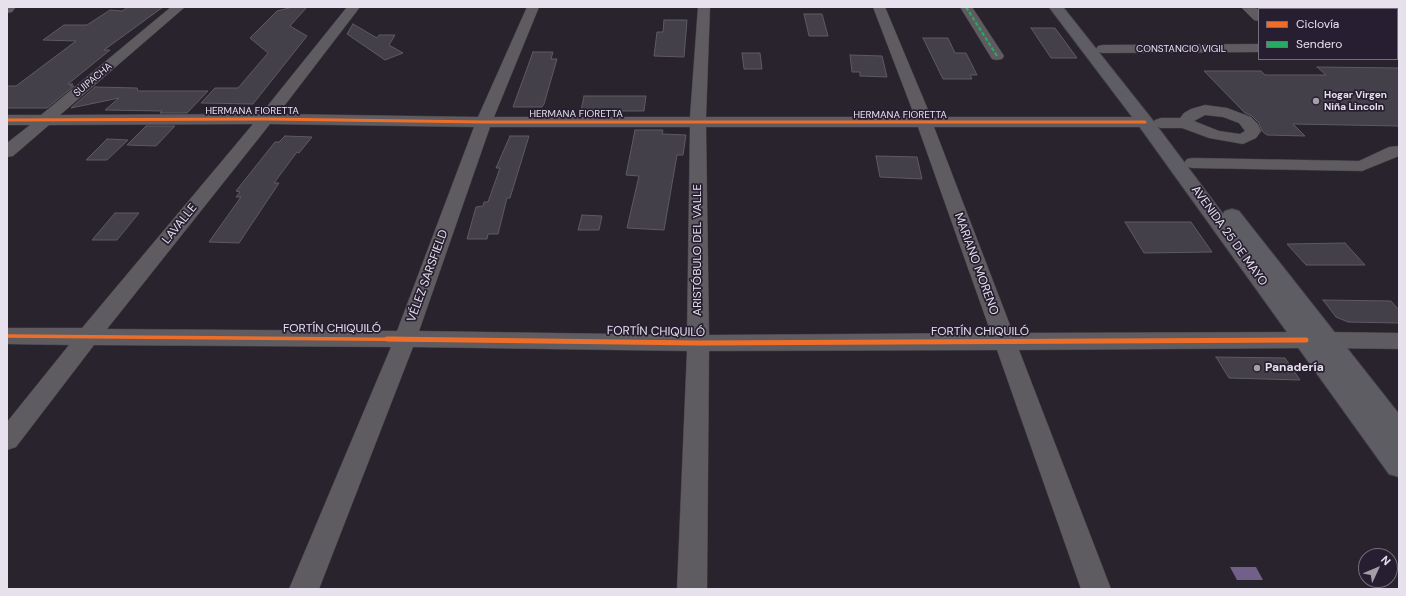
<!DOCTYPE html>
<meta charset="utf-8">
<style>
body{margin:0}
#map{position:relative;width:1406px;height:596px;overflow:hidden;background:#28232d;font-family:"DM Sans",sans-serif}
canvas{display:block}
.frame{position:absolute;inset:0;border:8px solid #e6e1ed;pointer-events:none}
.legend{position:absolute;left:1258px;top:8px;width:140px;height:52px;box-sizing:border-box;background:#271f31;border:1px solid #736d7c;margin:0;padding:5px 7px;list-style:none;font-size:12px;color:#e6e1ed}
.legend li{display:flex;align-items:center;gap:8px;height:20px}
.legend b{width:20px;border:1px solid #736d7c}
.north{position:absolute;left:1358px;top:548px;width:40px;height:40px;box-sizing:border-box;background:#271f31;border:1px solid #736d7c;border-radius:50%;rotate:46deg;font-size:11px;font-weight:700;line-height:16px;text-align:center;color:#e6e1ed}
.north::after{content:'';display:block;margin:auto;width:14px;height:18px;background:#a49eaa;clip-path:polygon(50% 0,100% 100%,50% 72%,0 100%)}
</style>
<div id="map">
<canvas width="1406" height="596"></canvas>
<div class="frame"></div>
<ul class="legend">
<li><b style="height:5px;background:#ee6e29"></b>Ciclovía</li>
<li><b style="height:5px;background:#26ab63"></b>Sendero</li>
</ul>
<div class="north">N</div>
</div>
<script>
const ctx = document.querySelector('canvas').getContext('2d');
ctx.lineJoin = 'round';
function paint(path, color) {
  ctx.fillStyle = color;
  ctx.fill(path, 'evenodd');
}
function poly(rows) {
  const path = new Path2D();
  for (const r of rows) {
    path.moveTo(r[0], r[1]);
    for (let i = 2; i < r.length; i += 2) path.lineTo(r[i], r[i + 1]);
  }
  return path;
}
function stroke(path, color, width, dash) {
  ctx.strokeStyle = color;
  ctx.lineWidth = width;
  ctx.lineCap = dash ? 'butt' : 'round';
  ctx.setLineDash(dash || []);
  ctx.stroke(path);
}
function label(font, color, halo, rows, align = 'center') {
  ctx.font = font + ' "DM Sans",sans-serif';
  ctx.lineWidth = 3.5;
  ctx.setLineDash([]);
  ctx.textBaseline = 'middle';
  ctx.strokeStyle = halo;
  ctx.fillStyle = color;
  for (const [text, x, y, turn = 0] of rows) {
    ctx.save();
    ctx.translate(x, y);
    ctx.rotate((+turn || 0) * Math.PI / 180);
    ctx.textAlign = isNaN(turn) ? turn : align;
    if (halo) ctx.strokeText(text, 0, 0);
    ctx.fillText(text, 0, 0);
    ctx.restore();
  }
}
const water = poly([
 [1230,567,1256,567,1263,580,1237,580]
]);
const building = poly([
 [128,7,163,7,104,50,110,50,68,84,73,84,70,86,74,86,47,108,7,108,7,86,16,86,76,41,43,40,64,25,87,25,110,10,122,11,128,7],
 [293,7,307,7,290,26,307,36,253,104,201,103,215,88,238,88,268,53,250,38,277,11,293,7],
 [804,14,822,14,828,36,809,36,804,14],
 [664,20,687,20,684,57,654,56,657,32,663,32,664,20],
 [353,24,377,38,379,35,395,35,389,45,403,53,385,60,347,34,353,24],
 [1031,28,1055,28,1077,58,1051,58,1031,28],
 [923,38,948,38,955,53,966,53,977,75,970,75,972,79,943,79,923,38],
 [533,52,553,52,551,59,557,59,544,104,542,107,513,107,533,52],
 [742,53,760,53,762,69,744,69,742,53],
 [850,55,882,56,887,77,860,76,860,72,852,72,850,55],
 [1317,67,1399,68,1399,126,1293,124,1305,136,1267,135,1262,131,1259,123,1252,116,1245,113,1204,71,1261,71,1265,75,1326,75,1317,67],
 [95,87,137,88,138,91,208,91,187,113,160,113,162,111,105,110,119,98,71,108,95,87],
 [584,96,646,96,644,111,581,111,584,96],
 [146,126,175,126,156,146,127,145,146,126],
 [635,130,663,130,662,134,686,135,683,155,677,155,664,230,627,228,639,176,626,175,635,130],
 [285,136,312,137,299,153,297,152,274,183,279,183,239,243,209,242,241,197,236,197,240,192,236,191,275,142,279,142,285,136],
 [510,136,529,136,510,198,507,198,498,234,488,234,487,239,467,239,476,207,483,206,484,202,488,202,500,168,496,168,510,136],
 [107,139,128,140,107,160,86,160,107,139],
 [876,156,917,157,922,179,880,177,876,156],
 [115,213,139,213,117,240,92,240,115,213],
 [582,215,602,216,599,230,578,230,582,215],
 [1125,222,1191,222,1212,252,1144,253,1125,222],
 [1345,243,1365,265,1306,265,1287,244,1345,243],
 [1323,300,1391,301,1399,310,1399,323,1348,322,1336,317,1323,300],
 [1216,357,1285,358,1300,380,1229,378,1216,357]
]);
const minor = poly([
 [7,7,16,7,12,12,7,13,7,7],
 [171,7,185,7,60,115,261,114,347,7,360,7,278,114,478,117,527,7,539,7,494,117,690,117,698,7,710,7,706,117,915,117,873,7,885,7,931,117,1145,117,1151,119,1153,122,1151,125,1145,127,934,127,1013,333,1306,332,1314,334,1316,339,1319,334,1327,332,1399,333,1399,349,1327,348,1319,346,1316,341,1314,346,1306,348,1019,350,1111,589,1081,589,997,350,709,351,707,589,677,589,687,351,413,347,319,589,289,589,391,347,94,345,16,447,7,450,7,422,69,345,7,344,7,328,82,328,253,124,49,125,13,156,7,157,7,143,30,125,7,125,7,115,41,115,171,7],
 [270,124,474,127,397,331,107,329,270,124],
 [490,127,690,127,687,335,419,331,490,127],
 [706,127,918,127,991,333,709,335,706,127],
 [960,7,972,7,1004,56,1002,59,997,60,992,59,960,7],
 [1241,7,1255,7,1259,10,1259,21,1254,20,1241,7],
 [1304,7,1399,7,1399,12,1397,12,1397,9,1305,9,1304,7],
 [1259,44,1259,52,1103,53,1098,52,1096,49,1098,46,1103,45,1259,44],
 [1397,45,1399,45,1399,53,1397,53,1397,45],
 [1205,105,1227,108,1251,117,1258,124,1261,131,1256,138,1243,144,1209,138,1182,128,1161,128,1155,126,1153,123,1155,120,1161,118,1180,118,1184,113,1191,109,1205,105],
 [1205,115,1223,117,1239,123,1245,131,1240,134,1219,131,1194,121,1205,115],
 [1399,146,1399,156,1362,171,1193,168,1187,167,1184,163,1187,159,1193,158,1359,161,1389,147,1399,146]
]);
const major = poly([
 [1049,7,1063,7,1151,118,1223,214,1225,211,1232,209,1239,211,1399,414,1399,444,1397,443,1399,445,1399,477,1389,474,1139,126,1049,7]
]);
const quiet = poly([
 [966,7,997,56]
]);
const cyclewayFar2 = poly([
 [7,120,266,119,484,122,1145,122]
]);
const cyclewayFar1 = poly([
 [7,336,469,340]
]);
const cycleway = poly([
 [387,339,698,343,1306,340]
]);
const markers = [
 [1316,101,4,"#a49eaa"],
 [1257,368,4,"#a49eaa"]
];
const farStreetnames = [
 ["CONSTANCIO VIGIL",1181,49],
 ["SUIPACHA",93,80,-40],
 ["HERMANA FIORETTA",252,111],
 ["HERMANA FIORETTA",576,114],
 ["HERMANA FIORETTA",900,115]
];
const farPoinames = [
 ["Hogar Virgen",1324,95],
 ["Niña Lincoln",1324,107]
];
const streetNames = [
 ["LAVALLE",180,224,-51],
 ["AVENIDA 25 DE MAYO",1229,236,54],
 ["ARISTÓBULO DEL VALLE",698,250,-90],
 ["MARIANO MORENO",976,264,70],
 ["VÉLEZ SARSFIELD",428,276,-70],
 ["FORTÍN CHIQUILÓ",332,329],
 ["FORTÍN CHIQUILÓ",656,332,1],
 ["FORTÍN CHIQUILÓ",980,332]
];
const poiNames = [
 ["Panadería",1265,368]
];
paint(water, '#725f8a');
paint(building, '#44404a');
stroke(building, '#5e5a63', 1);
stroke(minor, '#433e47', 1);
stroke(major, '#433e47', 2);
paint(minor, '#5e5c60');
paint(major, '#5f5d64');
stroke(quiet, '#26ab63', 2, [4, 2]);
stroke(cyclewayFar2, '#ee6e29', 3);
stroke(cyclewayFar1, '#ee6e29', 3.5);
stroke(cycleway, '#ee6e29', 5);
for (const [x, y, r, color] of markers) {
  const dot = new Path2D();
  dot.arc(x, y, r, 0, 2 * Math.PI);
  ctx.fillStyle = color;
  ctx.fill(dot);
  stroke(dot, '#271f31', 1.5);
}
label('10px', '#e6e1ed', '#271f31', farStreetnames);
label('bold 10px', '#e6e1ed', '#271f31', farPoinames, 'left');
label('12px', '#e6e1ed', '#271f31', streetNames);
label('bold 12px', '#e6e1ed', '#271f31', poiNames, 'left');
</script>
